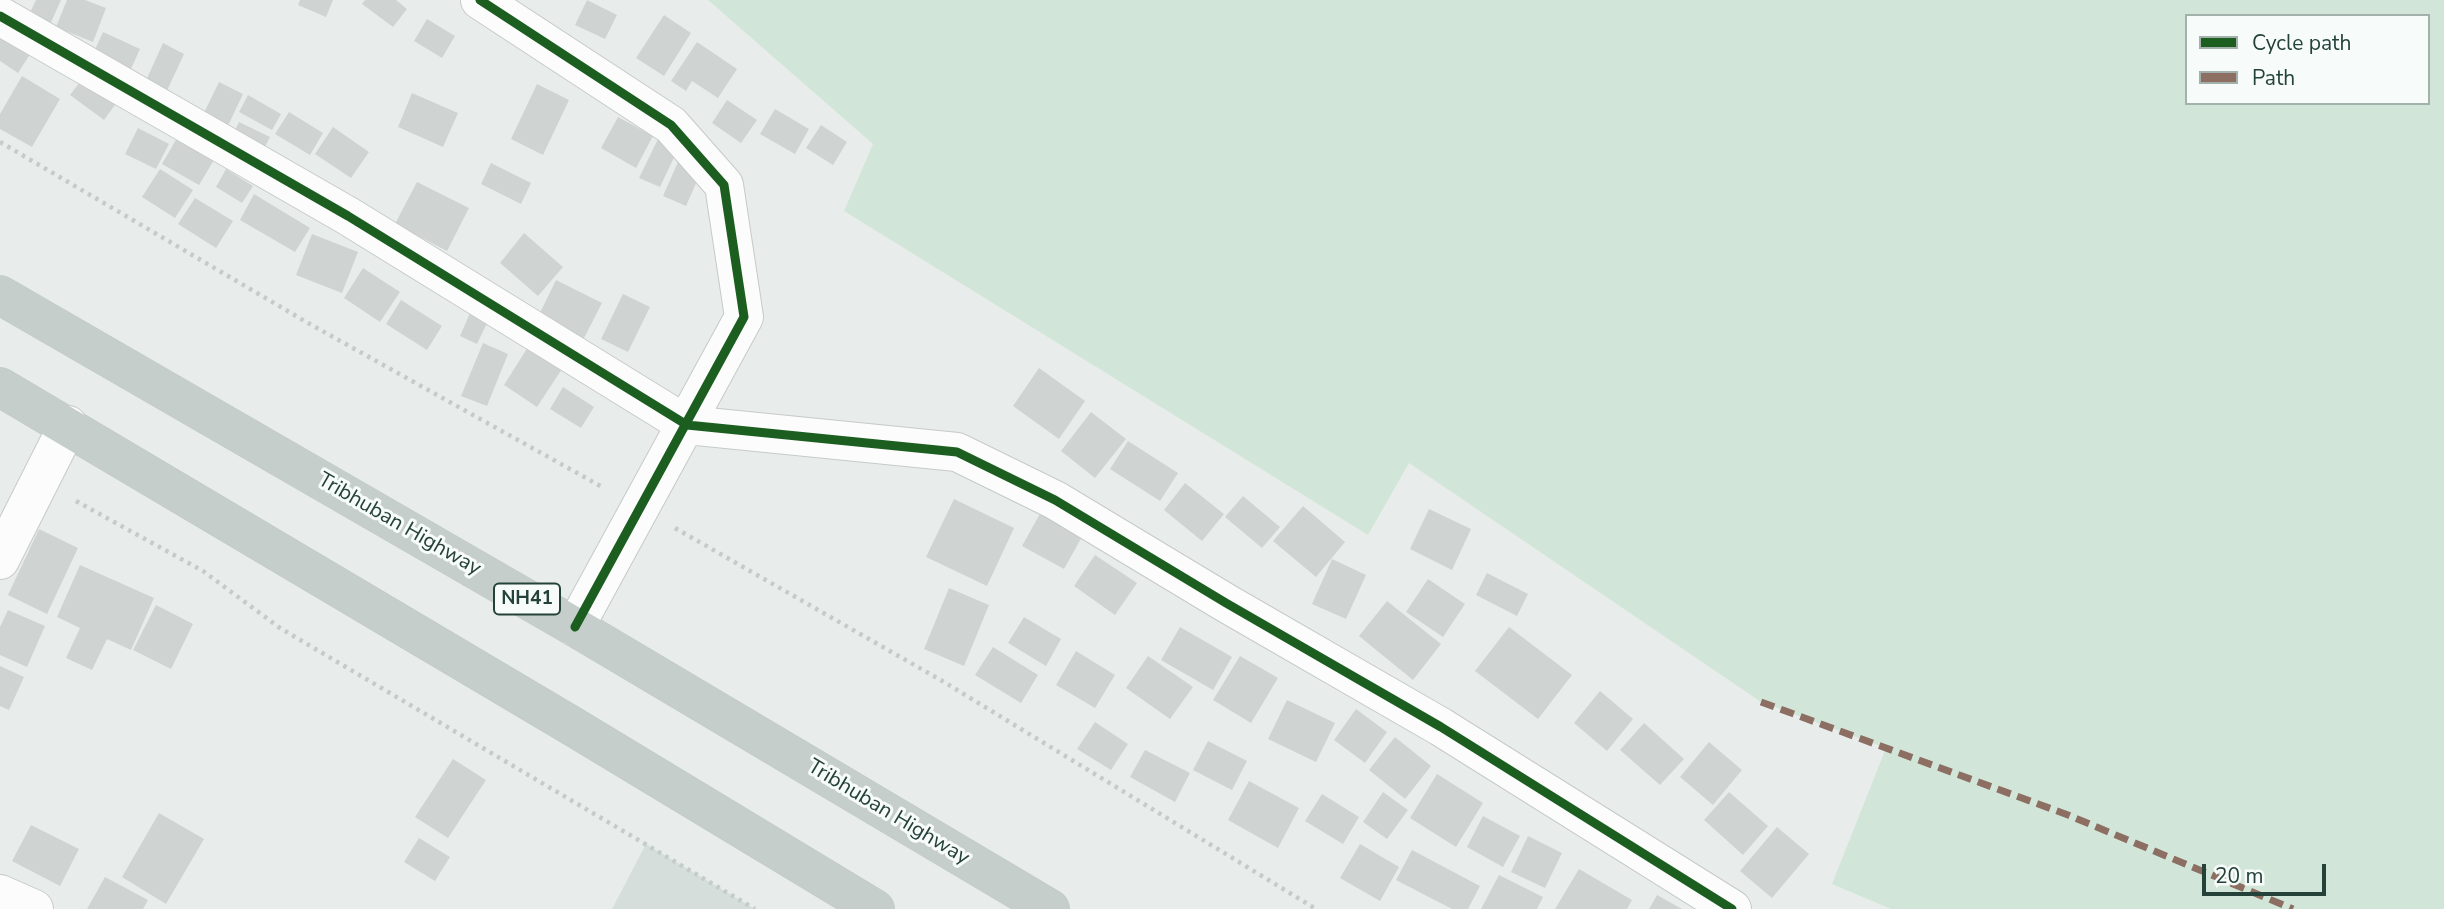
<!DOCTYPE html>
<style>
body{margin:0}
#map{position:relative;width:2444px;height:909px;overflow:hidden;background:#e8edeb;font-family:"Nunito Sans",sans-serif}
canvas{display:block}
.legend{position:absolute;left:2185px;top:14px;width:245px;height:91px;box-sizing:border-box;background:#f7fbf9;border:2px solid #a3b1ad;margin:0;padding:9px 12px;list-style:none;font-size:21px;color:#24423a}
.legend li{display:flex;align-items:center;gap:14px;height:35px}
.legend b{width:35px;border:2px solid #a3b1ad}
.scale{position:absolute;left:2202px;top:864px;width:124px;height:32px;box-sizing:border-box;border:4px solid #24423a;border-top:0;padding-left:9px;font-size:21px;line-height:24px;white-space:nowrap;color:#24423a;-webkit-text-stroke:5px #f7fbf9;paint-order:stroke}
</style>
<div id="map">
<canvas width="2444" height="909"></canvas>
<ul class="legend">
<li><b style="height:9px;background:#1b5e20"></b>Cycle path</li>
<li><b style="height:9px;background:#8d6e63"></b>Path</li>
</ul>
<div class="scale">20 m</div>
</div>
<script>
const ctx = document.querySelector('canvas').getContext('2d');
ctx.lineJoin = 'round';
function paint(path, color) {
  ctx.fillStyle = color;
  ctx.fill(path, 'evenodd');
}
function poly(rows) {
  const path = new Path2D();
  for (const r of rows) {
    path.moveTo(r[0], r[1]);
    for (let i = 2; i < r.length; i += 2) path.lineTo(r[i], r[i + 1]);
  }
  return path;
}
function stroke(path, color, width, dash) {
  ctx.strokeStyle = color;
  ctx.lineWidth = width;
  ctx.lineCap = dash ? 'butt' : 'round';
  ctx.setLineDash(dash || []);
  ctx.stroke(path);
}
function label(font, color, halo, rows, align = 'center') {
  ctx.font = font + ' "Nunito Sans",sans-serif';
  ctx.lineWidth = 6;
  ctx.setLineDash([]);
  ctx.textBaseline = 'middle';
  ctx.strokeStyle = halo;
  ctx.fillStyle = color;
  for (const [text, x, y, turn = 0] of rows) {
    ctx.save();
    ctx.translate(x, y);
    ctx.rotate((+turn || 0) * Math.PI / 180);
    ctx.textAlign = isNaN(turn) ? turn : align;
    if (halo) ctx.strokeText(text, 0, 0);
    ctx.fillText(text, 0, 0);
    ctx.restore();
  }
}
const built = poly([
 [646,844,755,909,612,909]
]);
const green = poly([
 [708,0,2444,0,2444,909,1891,909,1832,884,1886,748,1761,702,1409,463,1368,535,844,211,873,144],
 [2187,16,2428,16,2428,103,2187,103]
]);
const building = poly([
 [36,0,61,0,48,29,27,19],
 [67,0,85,0,106,8,93,42,56,27],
 [300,0,333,0,326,17,298,5],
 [365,0,396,0,407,9,393,27,362,4],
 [587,0,617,15,605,39,575,25],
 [664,15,691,33,664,76,636,58],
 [427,19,455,36,442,58,414,41],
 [0,27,34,48,18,73,0,61],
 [103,32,140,49,126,80,89,63],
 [697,42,737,69,718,98,692,81,686,91,671,81],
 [163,43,184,54,165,95,144,85],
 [86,74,120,98,104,120,70,95],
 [22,76,60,99,32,147,0,129,0,114],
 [219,82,243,94,225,132,201,119],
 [537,84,569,100,543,155,511,139],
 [412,93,458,113,443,147,398,127],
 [248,95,281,114,272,130,239,112],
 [727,100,757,120,741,143,712,123],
 [775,109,809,129,795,154,760,134],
 [289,112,323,133,310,155,275,134],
 [618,117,653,136,636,168,601,148],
 [239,122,270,137,261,154,231,139],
 [821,125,847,142,833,165,806,148],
 [333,127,369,152,351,178,315,154],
 [138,128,169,144,156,169,125,154],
 [177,138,214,160,199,185,162,164],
 [658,139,678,149,660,187,639,178],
 [678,162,701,172,686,206,663,196],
 [491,163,531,183,521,204,481,184],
 [160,169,193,190,175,218,142,197],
 [226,169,253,186,242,203,216,187],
 [417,182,469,208,447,251,395,224],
 [254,194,310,228,295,252,240,220],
 [195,198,233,221,216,248,178,224],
 [524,233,563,267,538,296,500,263],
 [312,234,358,252,342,293,296,275],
 [363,268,400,292,380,322,344,298],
 [556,280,602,303,583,340,538,317],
 [623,294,650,307,628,352,601,339],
 [401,300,442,326,427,350,386,324],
 [470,313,488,321,477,344,460,336],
 [483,343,508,354,487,406,461,396],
 [528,347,562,369,537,407,504,385],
 [1039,368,1085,401,1059,439,1013,406],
 [563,387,594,407,581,428,550,409],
 [1091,412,1126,439,1095,478,1061,451],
 [1128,441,1178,473,1160,501,1110,469],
 [1185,483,1224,514,1202,541,1164,510],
 [1243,496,1280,527,1262,548,1225,517],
 [954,499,1014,528,987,586,926,557],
 [1303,506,1345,542,1316,577,1273,541],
 [1429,509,1471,529,1452,570,1410,549],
 [1041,512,1083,535,1064,569,1022,546],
 [39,529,78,548,47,614,8,595],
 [1095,555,1137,583,1115,615,1074,586],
 [1332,559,1366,575,1346,619,1312,604],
 [80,565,154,598,131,650,107,639,92,670,66,658,80,628,57,617],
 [1487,573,1528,594,1517,616,1476,595],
 [1428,579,1465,604,1443,637,1406,612],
 [949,588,989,605,964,666,924,649],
 [1387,601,1441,644,1413,680,1359,636],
 [156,605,193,624,171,669,133,650],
 [8,610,45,626,27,667,0,655,0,627],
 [1024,617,1061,639,1046,666,1008,643],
 [1180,627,1232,657,1213,690,1161,660],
 [1509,627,1572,675,1538,719,1475,671],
 [993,647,1038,675,1021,703,975,675],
 [1076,651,1115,675,1095,708,1056,685],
 [1148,656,1193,687,1170,719,1126,688],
 [1240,656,1278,678,1251,723,1213,700],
 [0,666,24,677,9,710,0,706],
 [1600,691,1633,719,1607,751,1574,723],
 [1287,700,1335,723,1316,762,1268,739],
 [1356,709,1387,732,1365,763,1334,740],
 [1095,722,1128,744,1111,770,1077,749],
 [1644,723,1684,759,1660,785,1620,750],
 [1395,737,1431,766,1405,799,1369,770],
 [1208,741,1247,761,1232,790,1193,770],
 [1709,742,1742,770,1713,805,1680,777],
 [1145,750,1190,773,1175,802,1130,777],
 [453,759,486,780,448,838,415,817],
 [1437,774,1483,803,1456,847,1410,818],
 [1249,781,1299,808,1278,848,1228,820],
 [1383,792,1408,810,1387,839,1363,822],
 [1729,792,1768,826,1743,855,1704,820],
 [1322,794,1359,817,1343,844,1305,821],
 [159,813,204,839,166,904,122,877],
 [1483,816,1520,836,1503,867,1467,847],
 [31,825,79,849,60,886,12,861],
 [1777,827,1809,854,1772,898,1740,871],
 [1528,836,1562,853,1545,888,1511,872],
 [419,838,450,857,435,881,404,862],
 [1360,844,1399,867,1380,901,1340,878],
 [1412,850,1480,886,1468,909,1452,909,1396,880],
 [1579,869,1632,900,1627,909,1555,909],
 [1499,875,1543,897,1537,909,1481,909],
 [105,877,148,900,143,909,87,909],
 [1657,895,1682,909,1649,909]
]);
const path = poly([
 [0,142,308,323,604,488],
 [76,501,203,571,280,628,755,909],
 [675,528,944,682,1316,909]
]);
const minor = poly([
 [480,0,671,125,724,185,744,317,575,627],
 [0,16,348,216,687,425,957,452,1055,500,1226,603,1441,727,1732,909],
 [0,560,68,425],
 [0,894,34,909]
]);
const trunk = poly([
 [0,295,575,627,1050,909],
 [0,387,572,726,875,909]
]);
const quiet = poly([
 [1761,702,2068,815,2293,909]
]);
const cycleway = poly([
 [480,0,671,125,724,185,744,317,575,627],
 [0,16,348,216,687,425,957,452,1055,500,1226,603,1441,727,1732,909]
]);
const shields = [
 [527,599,66]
];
const shieldNames = [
 ["NH41",527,599]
];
const streetNames = [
 ["Tribhuban Highway",399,525,30],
 ["Tribhuban Highway",888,813,31]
];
paint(built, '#d6dedb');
paint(green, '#d1e6d8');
paint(building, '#cfd4d2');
stroke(minor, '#c5cac8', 40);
stroke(trunk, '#c3ccc9', 40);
stroke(path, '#c3ccca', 4.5, [3.5, 5]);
stroke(minor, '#fcfcfc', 38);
stroke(trunk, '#c6cecc', 38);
stroke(quiet, '#8d6e63', 7, [14, 7]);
stroke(cycleway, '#1b5e20', 9);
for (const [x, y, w] of shields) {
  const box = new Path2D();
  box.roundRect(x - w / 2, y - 15.5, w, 31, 5);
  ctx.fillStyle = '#f7fbf9';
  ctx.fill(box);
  stroke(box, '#24423a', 2);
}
label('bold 19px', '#24423a', null, shieldNames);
label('21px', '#24423a', '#f7fbf9', streetNames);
</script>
